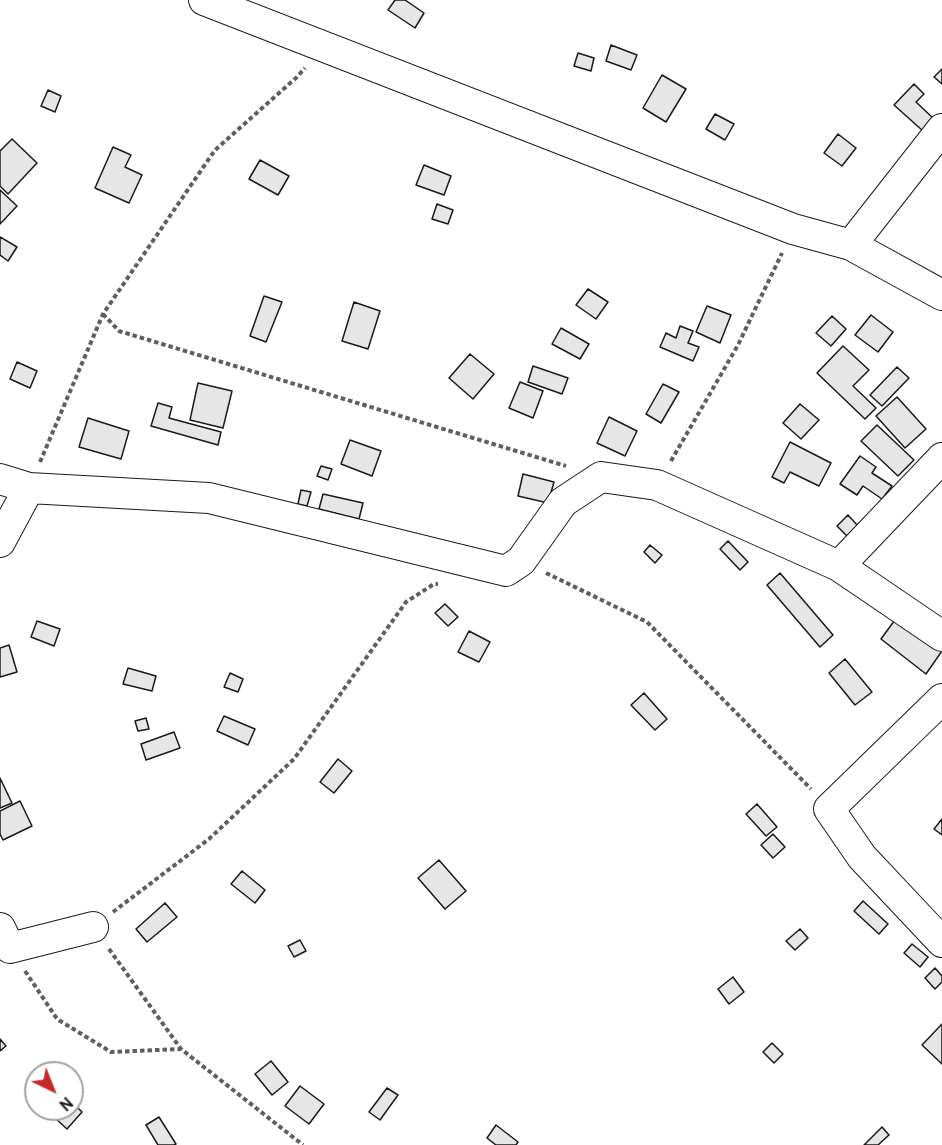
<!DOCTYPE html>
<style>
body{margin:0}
#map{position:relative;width:942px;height:1145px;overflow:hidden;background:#fff;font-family:Overpass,sans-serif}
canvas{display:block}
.north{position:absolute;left:24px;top:1061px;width:60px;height:60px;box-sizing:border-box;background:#fff;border:2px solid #a3a3a3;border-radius:50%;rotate:137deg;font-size:16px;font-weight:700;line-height:24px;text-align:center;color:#1a1a1a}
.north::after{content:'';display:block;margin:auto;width:21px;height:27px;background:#c62828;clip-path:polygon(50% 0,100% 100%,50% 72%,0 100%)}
</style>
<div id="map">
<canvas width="942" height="1145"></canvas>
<div class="north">N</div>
</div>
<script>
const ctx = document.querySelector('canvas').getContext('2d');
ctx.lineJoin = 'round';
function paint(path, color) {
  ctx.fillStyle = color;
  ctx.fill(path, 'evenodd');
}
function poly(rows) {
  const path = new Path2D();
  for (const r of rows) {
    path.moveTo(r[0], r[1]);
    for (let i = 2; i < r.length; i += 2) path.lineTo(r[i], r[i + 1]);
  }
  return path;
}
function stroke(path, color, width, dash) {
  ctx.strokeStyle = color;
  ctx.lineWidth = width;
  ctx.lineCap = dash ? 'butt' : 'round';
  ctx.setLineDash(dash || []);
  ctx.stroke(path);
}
const building = poly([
 [395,0,405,0,424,13,415,28,388,10,395,0],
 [611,45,637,55,631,70,606,61,611,45],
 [578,53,594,58,591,71,574,66,578,53],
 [942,69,942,84,934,77,942,69],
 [662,75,686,89,666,122,643,108,662,75],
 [914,84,924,94,916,102,934,119,923,131,894,105,914,84],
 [48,90,61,96,55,112,41,106,48,90],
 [715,114,734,124,725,140,706,129,715,114],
 [838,134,856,148,842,166,824,153,838,134],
 [12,139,37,163,8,194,0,186,0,151,12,139],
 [113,147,131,155,125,167,142,175,129,203,95,188,113,147],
 [260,160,289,176,278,195,249,179,260,160],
 [424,165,451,176,444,195,416,185,424,165],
 [0,190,17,206,0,224,0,190],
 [437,204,453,210,448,224,432,219,437,204],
 [0,237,17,247,8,261,0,255,0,237],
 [588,289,608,302,596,319,576,305,588,289],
 [264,296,282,302,266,342,250,336,264,296],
 [354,302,380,311,368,349,342,341,354,302],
 [707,306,731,315,720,343,696,332,707,306],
 [871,315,893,332,878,352,855,335,871,315],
 [832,316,846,329,831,346,816,333,832,316],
 [680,326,693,331,688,343,699,347,693,361,660,347,666,333,676,338,680,326],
 [561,328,589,344,580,359,552,344,561,328],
 [843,346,869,370,853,386,876,408,865,419,817,373,843,346],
 [470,354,494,374,473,399,449,378,470,354],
 [17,362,37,371,30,388,10,379,17,362],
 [533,366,568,378,562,394,528,382,533,366],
 [897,367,909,378,882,406,870,395,897,367],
 [520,382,543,391,533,418,509,408,520,382],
 [198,383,232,391,223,428,190,420,198,383],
 [663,384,679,392,661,423,646,414,663,384],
 [897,397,926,429,905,448,876,416,897,397],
 [158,403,172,407,169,418,221,432,218,445,151,426,158,403],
 [800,404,819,420,801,439,783,423,800,404],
 [609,417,637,431,625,456,597,443,609,417],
 [88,418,129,431,121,459,79,447,88,418],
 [877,425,914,460,898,476,861,441,877,425],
 [350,440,381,451,372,476,341,464,350,440],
 [790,442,831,463,819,486,790,472,784,483,772,477,790,442],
 [860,456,876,467,872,473,892,486,882,499,863,486,857,495,840,484,860,456],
 [321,466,332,469,328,480,317,476,321,466],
 [523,474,554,482,548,503,518,496,523,474],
 [301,490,311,492,307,506,298,504,301,490],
 [323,494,363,503,359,519,319,509,323,494],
 [848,515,858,526,848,537,837,526,848,515],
 [728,541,748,562,740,570,720,549,728,541],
 [650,545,662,555,655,563,644,552,650,545],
 [780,573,833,635,820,647,767,585,780,573],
 [445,604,458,617,448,626,435,613,445,604],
 [897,617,942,651,926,674,881,639,897,617],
 [37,621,60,629,54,646,31,637,37,621],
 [469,631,490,642,479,662,458,652,469,631],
 [9,645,17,672,0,677,0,648,9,645],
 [845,659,872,692,855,705,829,673,845,659],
 [128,668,156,676,152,691,123,684,128,668],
 [230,673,243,679,238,692,224,687,230,673],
 [644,693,667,719,655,730,631,705,644,693],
 [224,716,255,729,248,745,217,731,224,716],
 [146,718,149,729,138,731,135,721,146,718],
 [174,732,180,748,146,760,141,744,174,732],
 [338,759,352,771,334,793,320,782,338,759],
 [0,778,12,803,0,808,0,778],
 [20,801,32,826,3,840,0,834,0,811,20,801],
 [757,804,777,827,766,836,746,814,757,804],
 [942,819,942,835,934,829,942,819],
 [773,834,785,847,773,858,761,845,773,834],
 [439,860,466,891,445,909,418,878,439,860],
 [242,871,265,890,255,903,231,884,242,871],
 [863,901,888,924,879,934,854,911,863,901],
 [165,903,177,917,147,942,136,929,165,903],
 [800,929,808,938,795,950,786,941,800,929],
 [300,940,306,951,294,957,288,946,300,940],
 [912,944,928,957,920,967,904,953,912,944],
 [935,968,942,976,942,982,935,989,925,978,935,968],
 [733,977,744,992,729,1004,718,989,733,977],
 [942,1024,942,1064,922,1045,942,1024],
 [0,1039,6,1046,0,1051,0,1039],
 [772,1043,783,1054,774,1063,763,1052,772,1043],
 [271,1061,288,1082,272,1095,255,1074,271,1061],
 [300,1086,324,1104,309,1124,285,1106,300,1086],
 [387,1088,398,1095,380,1120,369,1112,387,1088],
 [72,1102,82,1112,67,1129,55,1118,63,1109,72,1109,72,1102],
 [159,1117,176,1144,174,1145,158,1145,146,1125,159,1117],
 [496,1125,518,1142,516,1145,496,1145,487,1138,496,1125],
 [882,1127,889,1135,878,1145,864,1145,882,1127]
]);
const path = poly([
 [103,314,119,331,566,466],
 [671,461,738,345,782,253],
 [40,462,103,314,215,150,296,78,305,68],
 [546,573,647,622,811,789],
 [113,912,209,839,294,759,406,602,434,584,438,584],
 [109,949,181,1049,303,1145],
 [25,971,57,1019,111,1052,181,1049]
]);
const minor = poly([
 [204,0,793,229,851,245,942,295],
 [851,245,942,129],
 [0,479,29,488,209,498,506,571,521,561,563,502,601,477,657,485,839,566,942,636],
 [0,542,29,488],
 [839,566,942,458],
 [942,699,829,809,862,857,942,942],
 [0,928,10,948,93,927]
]);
paint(building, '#e6e6e6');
stroke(building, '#1a1a1a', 1.5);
stroke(minor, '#1a1a1a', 32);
stroke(path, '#5f5f5f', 4, [4.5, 3]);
stroke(minor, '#fff', 30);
</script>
